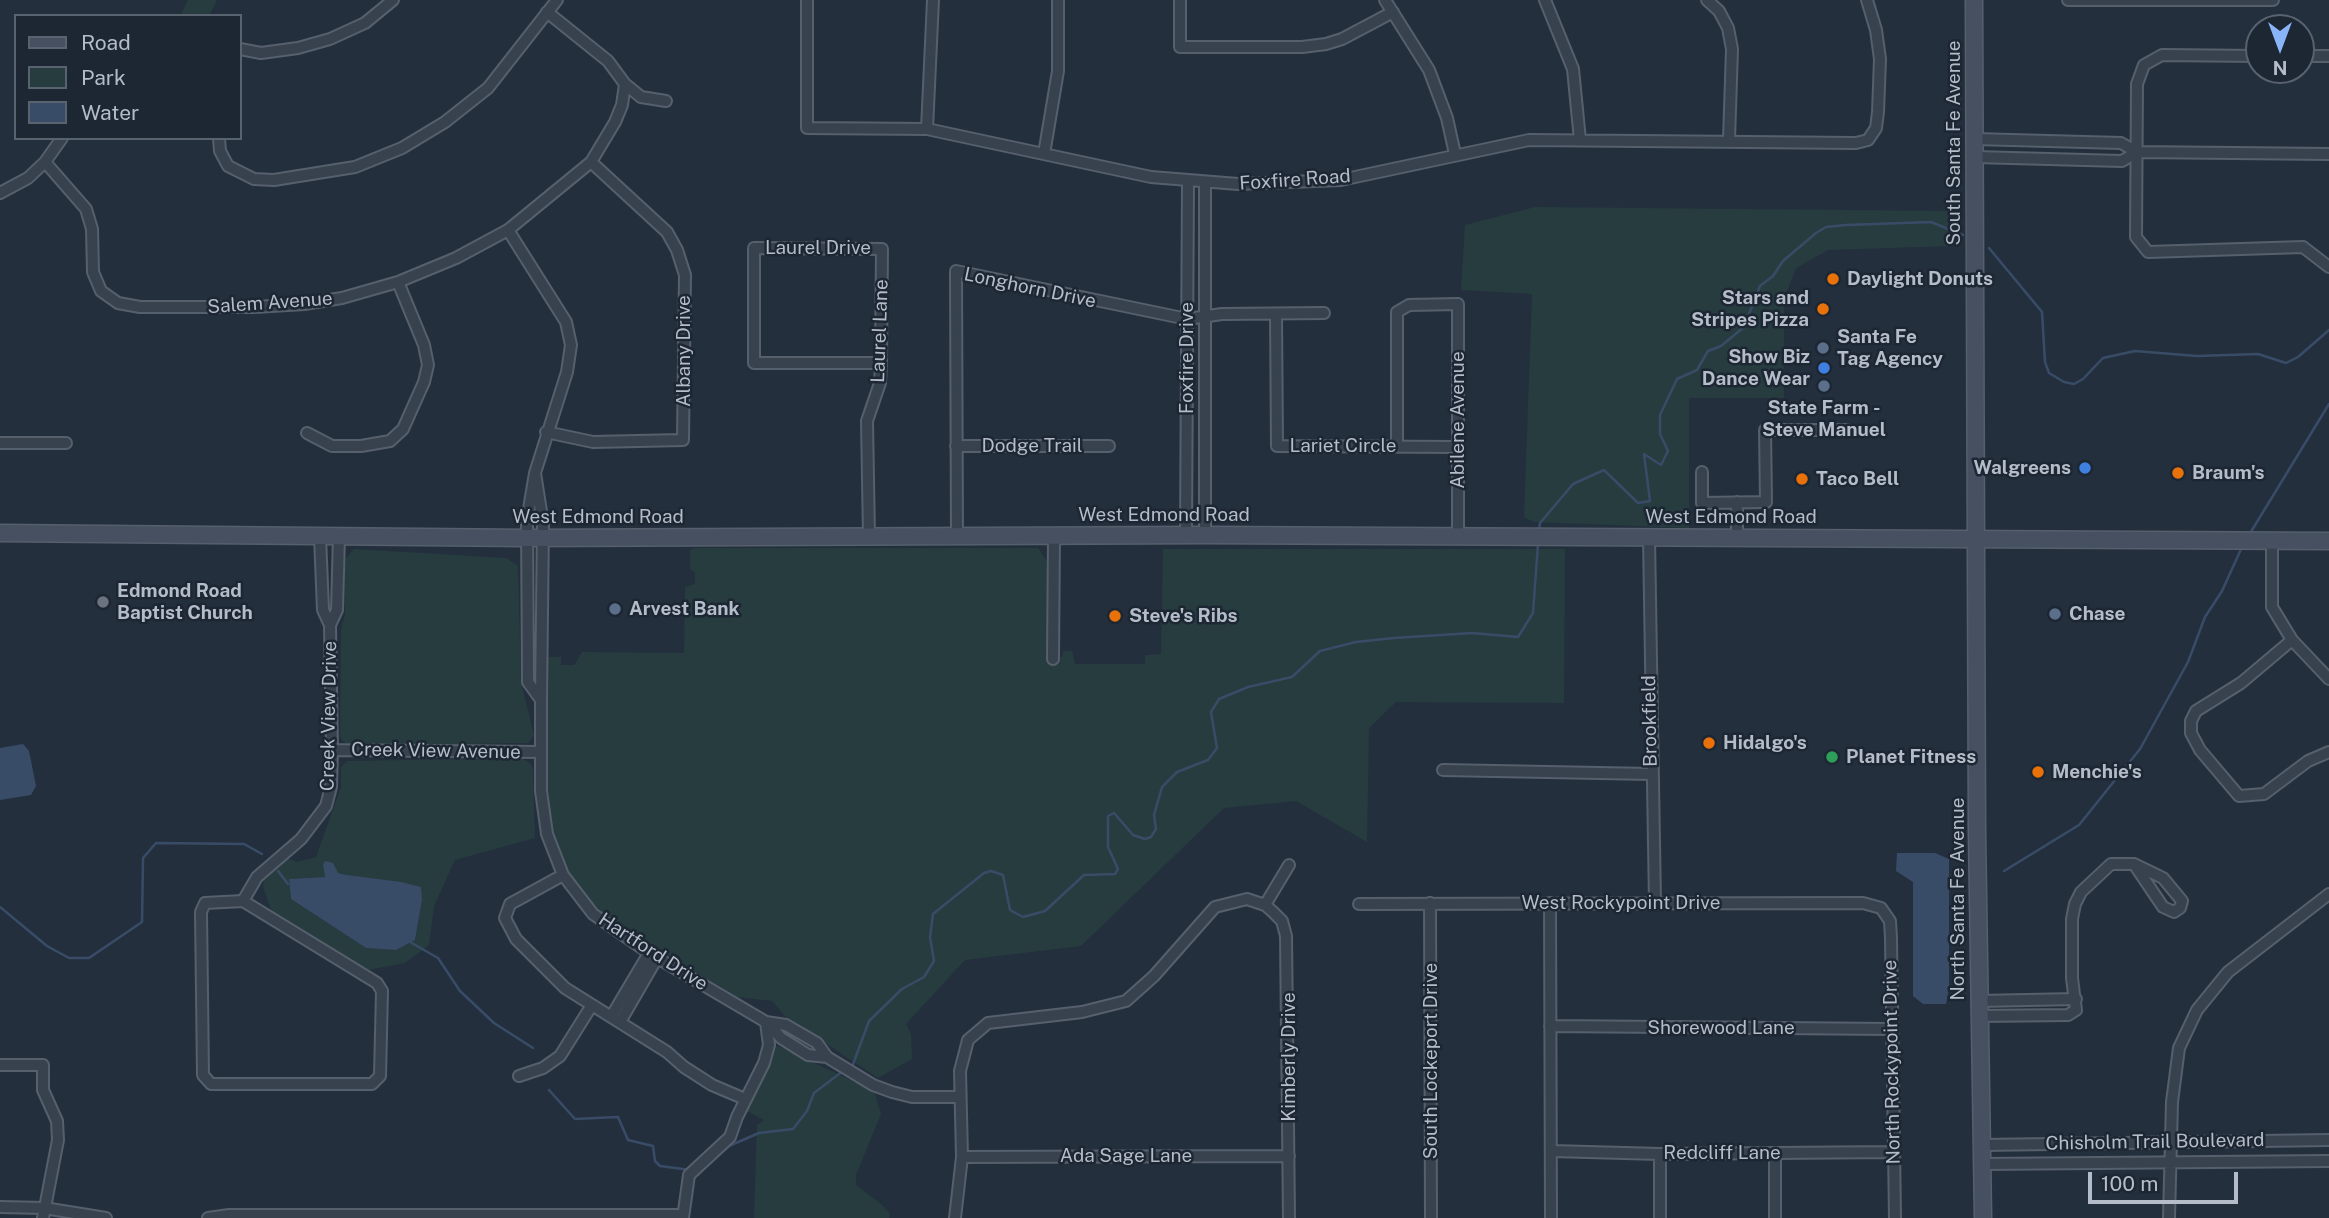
<!DOCTYPE html>
<style>
body{margin:0}
#map{position:relative;width:2329px;height:1218px;overflow:hidden;background:#242f3e;font-family:"Public Sans",sans-serif}
canvas{display:block}
.legend{position:absolute;left:14px;top:14px;width:228px;height:126px;box-sizing:border-box;background:#1d2633;border:2px solid #59626f;margin:0;padding:9px 12px;list-style:none;font-size:21px;color:#b4bcc9}
.legend li{display:flex;align-items:center;gap:14px;height:35px}
.legend b{width:35px;border:2px solid #59626f}
.north{position:absolute;left:2245px;top:14px;width:70px;height:70px;box-sizing:border-box;background:#1d2633;border:2px solid #59626f;border-radius:50%;rotate:180deg;font-size:19px;font-weight:700;line-height:28px;text-align:center;color:#b4bcc9}
.north::after{content:'';display:block;margin:auto;width:24px;height:32px;background:#8ab4f8;clip-path:polygon(50% 0,100% 100%,50% 72%,0 100%)}
.scale{position:absolute;left:2088px;top:1172px;width:150px;height:32px;box-sizing:border-box;border:4px solid #b4bcc9;border-top:0;padding-left:9px;font-size:21px;line-height:24px;white-space:nowrap;color:#b4bcc9;-webkit-text-stroke:5px #1d2633;paint-order:stroke}
</style>
<div id="map">
<canvas width="2329" height="1218"></canvas>
<ul class="legend">
<li><b style="height:9px;background:#465061"></b>Road</li>
<li><b style="height:19px;background:#263c3f"></b>Park</li>
<li><b style="height:19px;background:#394c67"></b>Water</li>
</ul>
<div class="north">N</div>
<div class="scale">100 m</div>
</div>
<script>
const ctx = document.querySelector('canvas').getContext('2d');
ctx.lineJoin = 'round';
function paint(path, color) {
  ctx.fillStyle = color;
  ctx.fill(path, 'evenodd');
}
function poly(rows) {
  const path = new Path2D();
  for (const r of rows) {
    path.moveTo(r[0], r[1]);
    for (let i = 2; i < r.length; i += 2) path.lineTo(r[i], r[i + 1]);
  }
  return path;
}
function stroke(path, color, width, dash) {
  ctx.strokeStyle = color;
  ctx.lineWidth = width;
  ctx.lineCap = dash ? 'butt' : 'round';
  ctx.setLineDash(dash || []);
  ctx.stroke(path);
}
function label(font, color, halo, rows, align = 'center') {
  ctx.font = font + ' "Public Sans",sans-serif';
  ctx.lineWidth = 5;
  ctx.setLineDash([]);
  ctx.textBaseline = 'middle';
  ctx.strokeStyle = halo;
  ctx.fillStyle = color;
  for (const [text, x, y, turn = 0] of rows) {
    ctx.save();
    ctx.translate(x, y);
    ctx.rotate((+turn || 0) * Math.PI / 180);
    ctx.textAlign = isNaN(turn) ? turn : align;
    if (halo) ctx.strokeText(text, 0, 0);
    ctx.fillText(text, 0, 0);
    ctx.restore();
  }
}
const green = poly([
 [188,0,217,0,209,16,180,16],
 [1535,207,1952,211,1952,246,1828,250,1796,268,1784,299,1784,398,1689,398,1689,528,1534,522,1524,517,1532,294,1461,290,1465,225],
 [695,548,1038,548,1049,564,1048,647,1045,656,1062,657,1063,651,1072,651,1075,664,1145,664,1145,655,1161,654,1163,549,1565,549,1564,703,1396,702,1369,728,1367,842,1296,801,1224,808,1081,946,965,960,906,1024,911,1034,912,1059,878,1078,786,1017,772,1001,737,997,610,920,572,883,550,824,547,789,548,657,561,657,561,665,574,665,582,652,684,653,685,587,695,584,695,573,690,569,690,550],
 [354,549,506,558,518,566,521,681,534,735,528,743,348,746,343,741,340,737,341,629,345,614,344,560],
 [521,758,530,763,533,769,535,838,455,860,434,906,429,945,405,963,368,970,271,910,263,887,264,878,287,858,297,862,316,857,341,787,341,767,347,761],
 [323,865,338,873,372,880,422,900,415,940,396,950,366,948,291,899,289,879,325,877],
 [778,1046,874,1091,881,1114,856,1175,856,1185,881,1204,890,1214,889,1218,754,1218,757,1125,764,1120,745,1110,771,1060,774,1047]
]);
const water = poly([
 [23,744,29,751,36,786,31,795,0,800,0,748],
 [1897,853,1935,853,1949,859,1949,988,1946,1004,1923,1004,1913,996,1913,882,1896,871],
 [325,861,333,863,338,873,347,875,401,882,421,887,422,900,415,940,396,950,366,948,291,899,289,879,325,877,323,865]
]);
const stream = poly([
 [1989,248,2042,312,2045,362,2049,373,2064,382,2074,384,2083,379,2103,358,2135,351,2197,356,2258,354,2286,363,2298,357,2329,330],
 [1539,530,1540,523,1573,484,1604,470,1638,503,1650,501,1644,454,1661,465,1668,451,1660,434,1660,415,1677,379,1697,370,1708,351,1721,346,1744,327,1760,286,1773,276,1783,261,1816,233,1826,227,1846,225,1931,222,1963,235],
 [2249,535,2329,404],
 [278,871,288,884],
 [2004,871,2079,825,2140,749,2188,662,2205,617,2222,591,2242,547],
 [0,907,47,946,69,958,89,958,142,922,143,858,156,843,244,844,262,854],
 [410,942,438,958,460,991,494,1023,533,1048],
 [852,1067,869,1021,902,989,924,977,934,961,930,937,933,914,984,873,991,871,1003,875,1010,910,1023,917,1045,911,1084,875,1115,874,1118,869,1108,847,1108,816,1114,813,1133,835,1145,839,1151,837,1156,829,1154,815,1162,787,1177,772,1208,760,1217,748,1211,712,1219,699,1248,687,1292,677,1320,651,1356,642,1394,638,1472,633,1518,637,1533,613,1538,544],
 [549,1090,575,1119,618,1117,628,1140,653,1146,655,1161,660,1166,690,1170],
 [709,1163,729,1146,759,1133,793,1129,807,1111,814,1093,843,1071]
]);
const minor = poly([
 [807,0,807,128,927,129,1151,177,1238,184,1341,180,1529,140,1856,143,1868,140,1876,128,1878,112,1880,59,1876,30,1867,0],
 [1180,0,1180,47,1302,47,1326,44,1342,39,1393,12],
 [1385,0,1429,70,1447,118,1455,154],
 [1545,0,1573,69,1580,140],
 [1707,0,1719,11,1728,28,1732,49,1729,140],
 [2068,0,2273,0],
 [547,12,608,61,625,84,641,97,666,101],
 [240,49,261,53,298,48,330,39,365,23,393,0],
 [2259,56,2162,55,2144,65,2137,84,2136,237,2148,252,2303,247,2329,267],
 [2301,56,2329,56],
 [927,129,933,0],
 [219,138,220,151,228,166,254,179,274,180,355,167,402,148,445,122,488,88,557,0],
 [1975,139,2121,143,2137,152,2329,154],
 [1044,154,1058,71,1058,0],
 [1975,157,2122,161,2137,152],
 [45,162,86,209,92,229,93,272,101,291,118,303,140,307,255,307,304,304,342,298,398,282,456,258,508,230,591,162,615,122,622,105,625,84],
 [0,193,28,178,45,162,62,138],
 [508,230,566,322,571,345,567,372,535,473,527,521,528,682,541,700,543,524,535,473],
 [1276,314,1277,446,1457,447],
 [546,432,593,442,683,440,685,275,677,250,667,232,591,162],
 [307,433,332,446,361,446,390,441,403,429,424,382,428,365,424,345,398,282],
 [0,443,66,443],
 [956,446,1109,446],
 [1397,446,1397,312,1409,305,1458,304,1458,536],
 [1702,472,1702,503,1766,502,1765,430,1847,430],
 [1737,502,1737,538],
 [1186,535,1188,181],
 [1205,535,1205,183],
 [320,536,323,610,330,625],
 [957,536,956,271,1187,319,1222,314,1324,313],
 [869,537,867,421,880,383,881,363,882,249,754,248,754,363,881,363],
 [1649,538,1655,904],
 [2272,541,2272,607,2292,640],
 [1053,659,1054,536],
 [2329,679,2292,640,2241,683,2196,711,2191,721,2191,733,2200,750,2239,796,2264,794,2308,761,2329,752],
 [541,700,541,791,547,834,563,875,593,914,649,953,766,1022,781,1038,808,1055,827,1057,873,1085,892,1092,912,1097,960,1097],
 [332,750,541,752],
 [1443,770,1651,774],
 [563,875,510,904,505,918,516,939,565,988,667,1052,684,1067,712,1085,745,1099],
 [243,901,377,983,382,991,380,1076,372,1084,211,1084,203,1075,201,912,205,903,243,901],
 [243,901,257,877,301,839,326,806,331,787,332,750,330,625,337,610,339,535],
 [1430,903,1431,1218],
 [1550,903,1551,1218],
 [1359,904,1863,903,1881,908,1890,921,1891,938,1895,1218],
 [1265,905,1289,865],
 [1979,1001,2076,999],
 [1979,1016,2068,1015,2076,1010,2072,978,2072,919,2075,904,2081,892,2111,864,2134,864,2163,907,2174,912,2180,908,2182,901,2163,878,2134,864],
 [611,1017,649,953],
 [620,1022,657,958],
 [766,1022,786,1025,817,1043,827,1057],
 [1550,1026,1891,1029],
 [0,1065,43,1065,43,1090,57,1121,58,1140,43,1218],
 [519,1076,543,1068,560,1056,592,1005],
 [1982,1145,2329,1140],
 [1552,1151,1660,1154,1893,1152],
 [1775,1153,1775,1218],
 [1660,1154,1660,1218],
 [962,1157,1289,1156],
 [1982,1164,2329,1161],
 [0,1207,44,1208,106,1218],
 [208,1218,229,1215,683,1215],
 [683,1218,689,1175,730,1137,737,1117,764,1063,769,1045,766,1022],
 [955,1218,962,1157,960,1071,968,1040,988,1023,1082,1012,1126,1001,1154,976,1215,907,1247,899,1265,905,1272,911,1282,921,1286,936,1289,1218],
 [2169,1218,2172,1102,2179,1048,2197,1010,2228,972,2329,894]
]);
const secondary = poly([
 [1974,0,1977,831,1983,1218],
 [0,533,527,538,1205,535,2329,541]
]);
const markers = [
 [1833,279,7,"#e8710a"],
 [1823,309,7,"#e8710a"],
 [1823,348,7,"#5c6f8a"],
 [1824,368,7,"#3f7fe0"],
 [1824,386,7,"#5c6f8a"],
 [2085,468,7,"#3f7fe0"],
 [2178,473,7,"#e8710a"],
 [1802,479,7,"#e8710a"],
 [103,602,7,"#6b7280"],
 [615,609,7,"#5c6f8a"],
 [2055,614,7,"#5c6f8a"],
 [1115,616,7,"#e8710a"],
 [1709,743,7,"#e8710a"],
 [1832,757,7,"#2e9e5b"],
 [2038,772,7,"#e8710a"]
];
const streetNames = [
 ["South Santa Fe Avenue",1954,143,-90],
 ["Foxfire Road",1295,180,-4],
 ["Laurel Drive",818,248],
 ["Longhorn Drive",1030,288,12],
 ["Salem Avenue",270,303,-4],
 ["Laurel Lane",880,331,-88],
 ["Albany Drive",684,351,-90],
 ["Foxfire Drive",1187,358,-90],
 ["Abilene Avenue",1458,420,-90],
 ["Dodge Trail",1032,446],
 ["Lariet Circle",1343,446],
 ["West Edmond Road",1164,515],
 ["West Edmond Road",598,517],
 ["West Edmond Road",1731,517],
 ["Creek View Drive",329,716,-89],
 ["Brookfield",1650,721,-91],
 ["Creek View Avenue",436,751,1],
 ["North Santa Fe Avenue",1958,899,-90],
 ["West Rockypoint Drive",1621,903],
 ["Hartford Drive",653,952,33],
 ["Shorewood Lane",1721,1028],
 ["Kimberly Drive",1289,1057,-90],
 ["South Lockeport Drive",1431,1061,-90],
 ["North Rockypoint Drive",1892,1062,-91],
 ["Chisholm Trail Boulevard",2155,1142,-1],
 ["Redcliff Lane",1722,1153],
 ["Ada Sage Lane",1126,1156]
];
const poiNames = [
 ["Daylight Donuts",1847,279],
 ["Stars and",1809,298,"right"],
 ["Stripes Pizza",1809,320,"right"],
 ["Santa Fe",1837,337],
 ["Tag Agency",1837,359],
 ["Show Biz",1810,357,"right"],
 ["Dance Wear",1810,379,"right"],
 ["State Farm -",1824,408,"center"],
 ["Steve Manuel",1824,430,"center"],
 ["Walgreens",2071,468,"right"],
 ["Braum's",2192,473],
 ["Taco Bell",1816,479],
 ["Edmond Road",117,591],
 ["Baptist Church",117,613],
 ["Arvest Bank",629,609],
 ["Chase",2069,614],
 ["Steve's Ribs",1129,616],
 ["Hidalgo's",1723,743],
 ["Planet Fitness",1846,757],
 ["Menchie's",2052,772]
];
paint(green, '#263c3f');
paint(water, '#394c67');
stroke(stream, '#394c67', 2.5);
stroke(minor, '#565f6c', 14);
stroke(secondary, '#565f6c', 19);
stroke(minor, '#38414e', 10);
stroke(secondary, '#465061', 16);
for (const [x, y, r, color] of markers) {
  const dot = new Path2D();
  dot.arc(x, y, r, 0, 2 * Math.PI);
  ctx.fillStyle = color;
  ctx.fill(dot);
  stroke(dot, '#1d2633', 2.5);
}
label('19px', '#b4bcc9', '#1d2633', streetNames);
label('bold 19px', '#b4bcc9', '#1d2633', poiNames, 'left');
</script>
